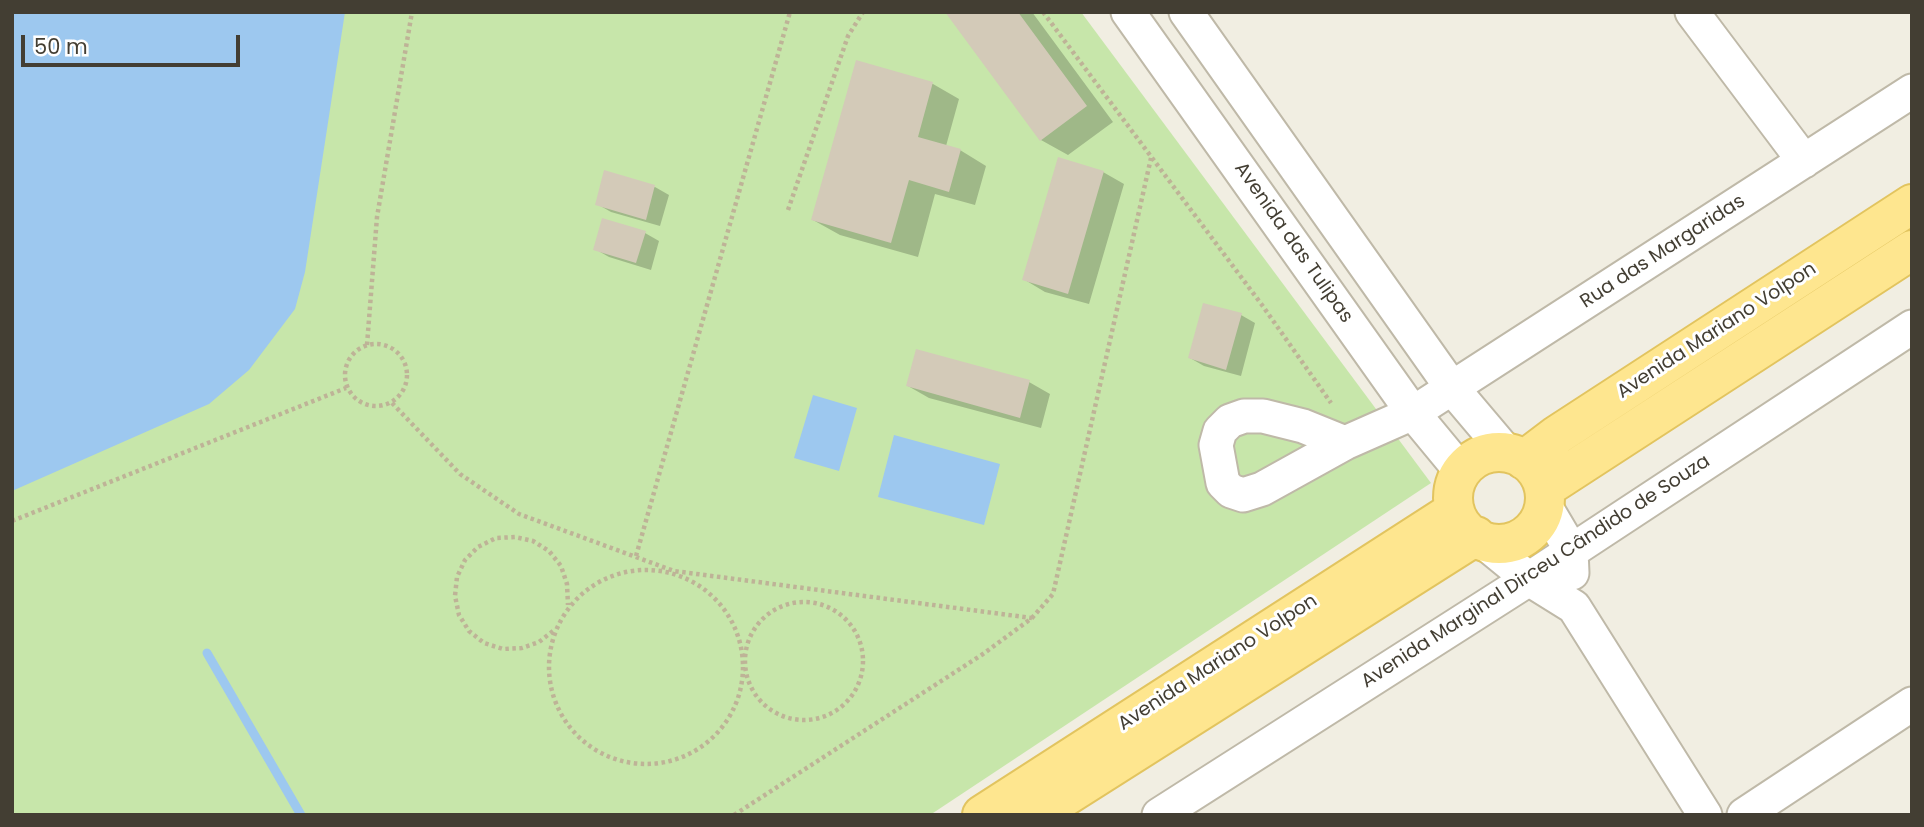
<!DOCTYPE html>
<meta charset="utf-8">
<style>
body{margin:0}
#map{position:relative;width:1924px;height:827px;overflow:hidden;background:#f1eee2;font-family:Poppins,sans-serif}
canvas{display:block}
.frame{position:absolute;inset:0;border:14px solid #433e33;pointer-events:none}
.scale{position:absolute;left:21px;top:35px;width:219px;height:32px;box-sizing:border-box;border:4px solid #433e33;border-top:0;padding-left:9px;font-size:21px;line-height:24px;white-space:nowrap;color:#433e33;-webkit-text-stroke:5px #fff;paint-order:stroke}
</style>
<div id="map">
<canvas width="1924" height="827"></canvas>
<div class="frame"></div>
<div class="scale">50 m</div>
</div>
<script>
const ctx = document.querySelector('canvas').getContext('2d');
ctx.lineJoin = 'round';
function paint(path, color) {
  ctx.fillStyle = color;
  ctx.fill(path, 'evenodd');
}
function poly(rows) {
  const path = new Path2D();
  for (const r of rows) {
    if (r.length === 3) {
      path.moveTo(r[0] + r[2], r[1]);
      path.arc(r[0], r[1], r[2], 0, 2 * Math.PI);
      continue;
    }
    path.moveTo(r[0], r[1]);
    for (let i = 2; i < r.length; i += 2) path.lineTo(r[i], r[i + 1]);
  }
  return path;
}
function stroke(path, color, width, dash) {
  ctx.strokeStyle = color;
  ctx.lineWidth = width;
  ctx.lineCap = dash ? 'butt' : 'round';
  ctx.setLineDash(dash || []);
  ctx.stroke(path);
}
function label(font, color, halo, rows, align = 'center') {
  ctx.font = font + ' Poppins,sans-serif';
  ctx.lineWidth = 6;
  ctx.setLineDash([]);
  ctx.textBaseline = 'middle';
  ctx.strokeStyle = halo;
  ctx.fillStyle = color;
  for (const [text, x, y, turn = 0] of rows) {
    ctx.save();
    ctx.translate(x, y);
    ctx.rotate((+turn || 0) * Math.PI / 180);
    ctx.textAlign = isNaN(turn) ? turn : align;
    if (halo) ctx.strokeText(text, 0, 0);
    ctx.fillText(text, 0, 0);
    ctx.restore();
  }
}
const green = poly([
 [12,12,1081,12,1431,483,930,815,12,815]
]);
const water = poly([
 [12,12,345,12,305,272,295,309,249,370,209,404,12,491],
 [813,395,857,408,839,471,794,458],
 [894,435,1000,464,984,525,878,497]
]);
const shadow = poly([
 [947,12,1032,12,1113,122,1068,155,1041,140],
 [857,62,933,84,959,99,946,146,960,150,986,166,975,205,935,194,918,257,840,235,813,220],
 [1103,172,1124,184,1089,304,1045,292,1025,280],
 [655,187,669,195,660,226,611,212,597,204],
 [645,233,659,241,651,270,609,257,595,249],
 [1241,315,1255,323,1241,376,1204,366,1190,358],
 [1029,382,1050,394,1041,428,929,398,908,386]
]);
const stream = poly([
 [207,653,301,815]
]);
const building = poly([
 [945,12,1018,12,1087,106,1040,141],
 [856,60,933,82,918,137,961,149,949,192,909,180,891,243,811,220],
 [1058,157,1104,171,1068,294,1022,280],
 [604,170,655,185,646,220,595,205],
 [602,218,646,231,636,263,593,250],
 [1203,303,1242,313,1226,370,1188,358],
 [916,349,1030,380,1020,418,906,386]
]);
const path = poly([
 [1043,12,1262,305,1331,403],
 [788,210,848,36,863,12],
 [376,375,31],
 [367,345,377,217,412,12],
 [392,403,460,474,519,514,674,571,1032,618],
 [12,521,346,388],
 [636,556,790,12],
 [646,667,97],
 [804,661,59],
 [553,631,539,642,522,648,503,649,484,643,469,631,459,615,455,596,457,577,465,560,478,547,496,538,515,537,533,541,549,551,561,566,567,584,568,605],
 [734,815,983,654,1032,618,1053,594,1151,158]
]);
const minor = poly([
 [1128,12,1413,413,1461,471],
 [1186,12,1452,388,1507,453],
 [1692,12,1804,161],
 [1345,443,1303,426,1263,416,1244,416,1230,421,1220,431,1216,445,1223,483,1231,491,1243,495,1262,489,1345,443,1413,413,1912,91],
 [1545,506,1571,550,1572,573],
 [1485,543,1529,579,1574,607,1705,815],
 [1159,815,1529,579,1912,327],
 [1744,815,1912,704]
]);
const major = poly([
 [1499,498,46],
 [1524,460,1557,435,1912,204],
 [1544,489,1912,250],
 [982,815,1454,511],
 [1036,815,1476,536]
]);
const streetNames = [
 ["Avenida das Tulipas",1293,243,55],
 ["Rua das Margaridas",1663,252,-33],
 ["Avenida Mariano Volpon",1717,331,-33],
 ["Avenida Marginal Dirceu Cândido de Souza",1536,572,-33],
 ["Avenida Mariano Volpon",1218,663,-33]
];
paint(green, '#c7e6aa');
paint(water, '#9dc8ef');
paint(shadow, '#0003');
stroke(stream, '#9dc8ef', 9);
paint(building, '#d3cab8');
stroke(minor, '#bfb9a8', 37);
stroke(major, '#e2c45f', 42);
stroke(path, '#beb397', 4.5, [3.5, 3.5]);
stroke(minor, '#fff', 33);
stroke(major, '#fee68f', 38);
label('19px', '#433e33', '#fff', streetNames);
</script>
